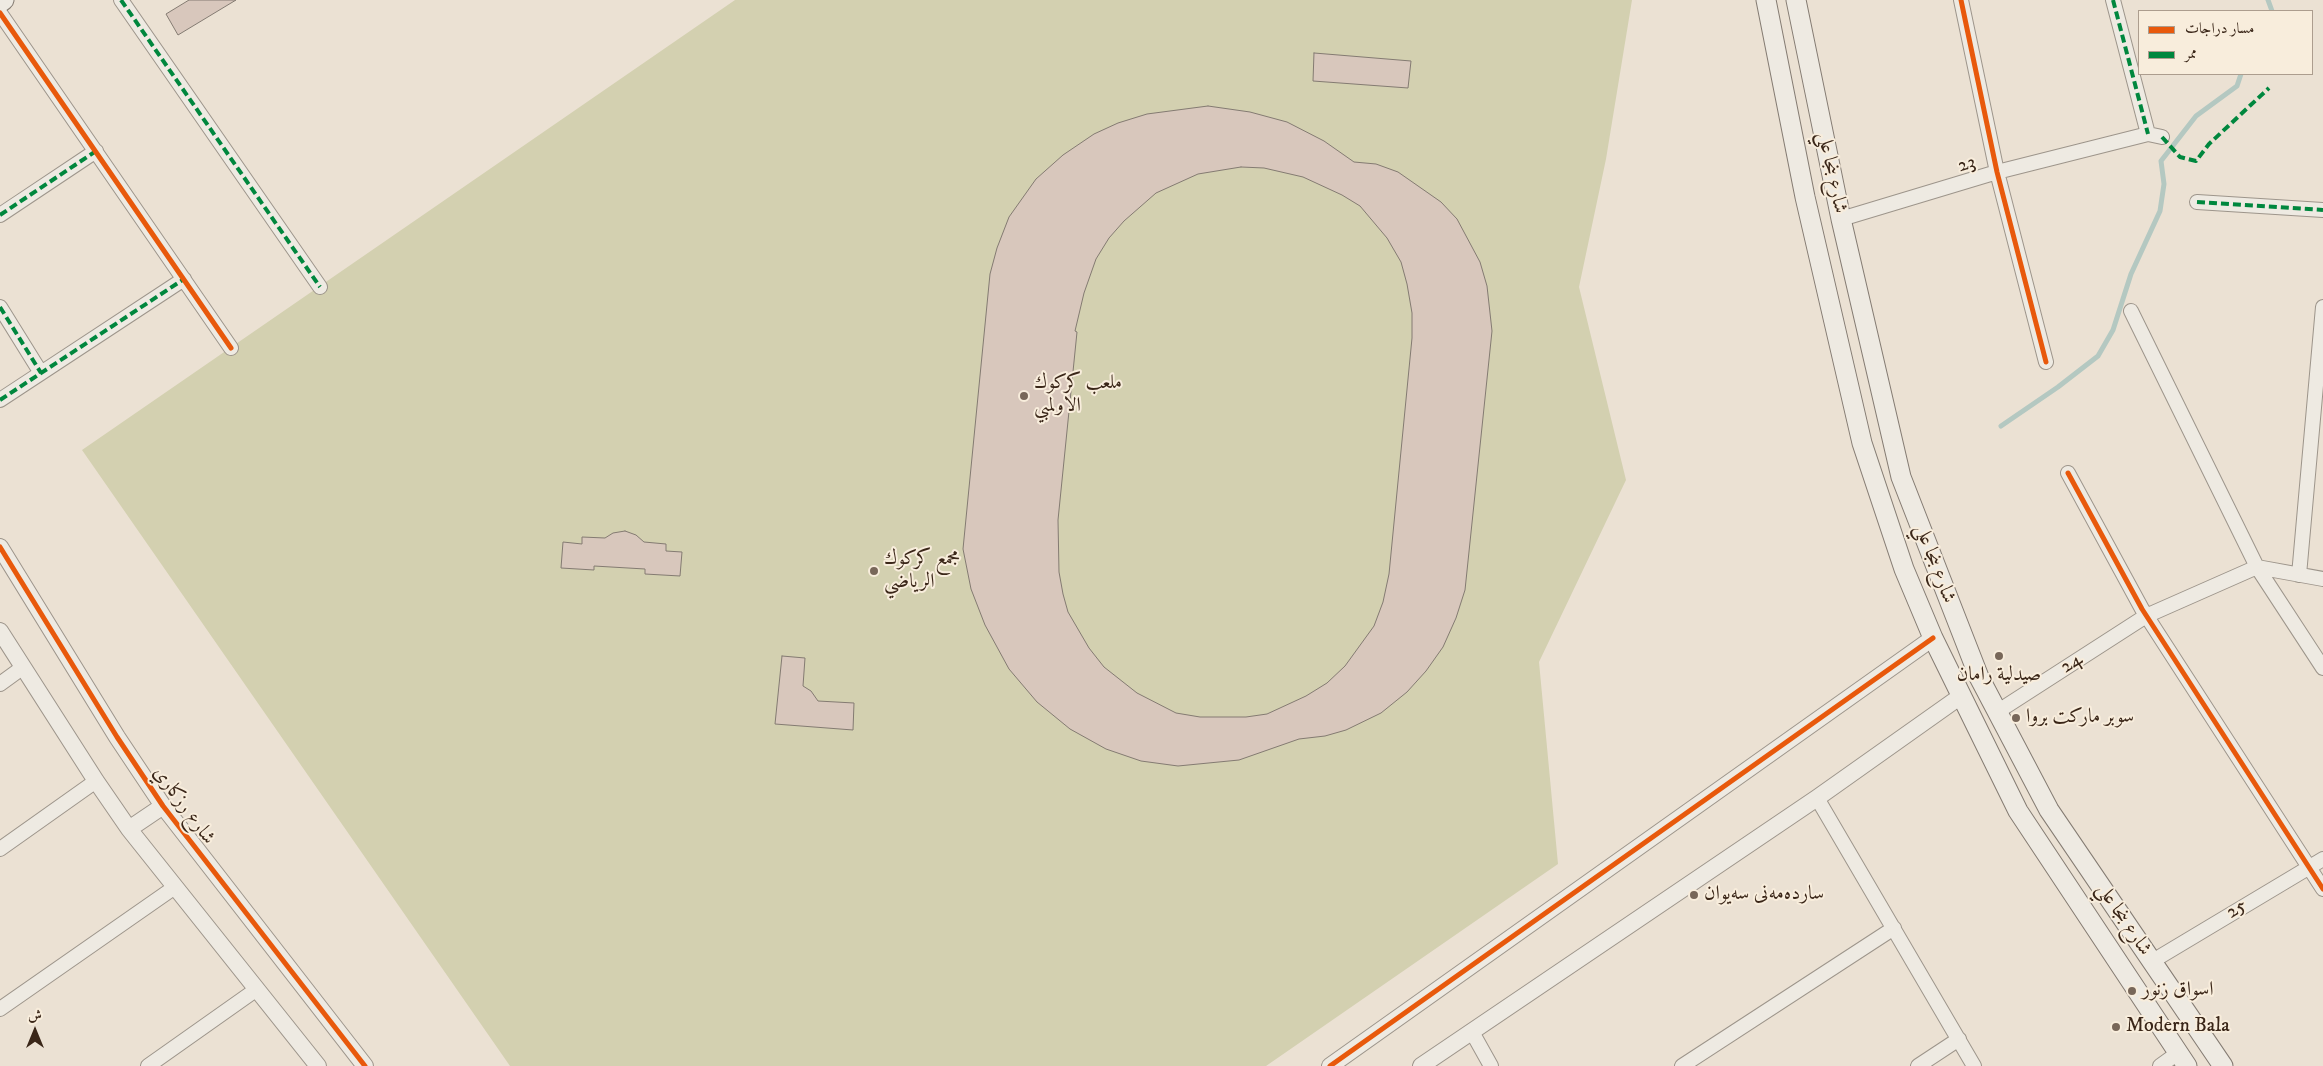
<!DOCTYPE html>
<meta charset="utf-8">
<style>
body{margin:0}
#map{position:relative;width:2323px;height:1066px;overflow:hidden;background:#ebe1d3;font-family:"IM FELL DW Pica",Amiri,serif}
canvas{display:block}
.legend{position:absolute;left:2138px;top:10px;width:175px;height:65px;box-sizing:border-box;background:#f8eddc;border:1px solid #ac9d8e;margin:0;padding:6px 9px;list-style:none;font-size:15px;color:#3a2618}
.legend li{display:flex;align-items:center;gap:10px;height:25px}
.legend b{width:25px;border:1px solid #ac9d8e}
.north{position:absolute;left:10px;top:1006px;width:50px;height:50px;-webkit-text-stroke:4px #f8eddc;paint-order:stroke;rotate:0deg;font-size:14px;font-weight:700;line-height:20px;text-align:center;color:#3a2618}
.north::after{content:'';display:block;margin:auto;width:18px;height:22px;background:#3a2618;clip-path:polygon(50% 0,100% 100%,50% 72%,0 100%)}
</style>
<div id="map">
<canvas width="2323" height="1066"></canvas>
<ul class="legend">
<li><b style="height:6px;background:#e8590c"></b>مسار دراجات</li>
<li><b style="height:6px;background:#00873e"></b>ممر</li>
</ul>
<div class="north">ش</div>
</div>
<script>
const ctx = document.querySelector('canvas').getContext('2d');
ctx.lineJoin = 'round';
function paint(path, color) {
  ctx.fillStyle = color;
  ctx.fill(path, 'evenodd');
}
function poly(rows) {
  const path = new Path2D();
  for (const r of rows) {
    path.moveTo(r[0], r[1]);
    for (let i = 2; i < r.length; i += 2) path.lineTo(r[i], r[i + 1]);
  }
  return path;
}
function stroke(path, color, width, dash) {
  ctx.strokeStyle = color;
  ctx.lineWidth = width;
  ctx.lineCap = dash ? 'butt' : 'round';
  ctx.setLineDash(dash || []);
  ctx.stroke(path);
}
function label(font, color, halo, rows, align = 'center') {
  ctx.font = font + ' "IM FELL DW Pica",Amiri,serif';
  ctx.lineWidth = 4;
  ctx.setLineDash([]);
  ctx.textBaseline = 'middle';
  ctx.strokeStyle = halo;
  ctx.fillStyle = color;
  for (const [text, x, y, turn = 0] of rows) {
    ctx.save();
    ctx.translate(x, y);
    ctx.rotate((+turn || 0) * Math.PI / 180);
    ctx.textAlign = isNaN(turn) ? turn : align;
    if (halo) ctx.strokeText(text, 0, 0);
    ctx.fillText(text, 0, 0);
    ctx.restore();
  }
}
const green = poly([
 [735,0,1632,0,1606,159,1579,287,1626,480,1539,662,1558,864,1266,1066,510,1066,82,450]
]);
const stream = poly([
 [2268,0,2272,11],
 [2001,426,2058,387,2098,356,2113,330,2131,274,2160,211,2164,184,2161,161,2196,116,2237,86,2241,74]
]);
const building = poly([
 [189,0,236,0,178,35,166,14,189,0],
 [1314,53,1411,61,1408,88,1313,81,1314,53],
 [1208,106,1250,112,1287,122,1324,141,1354,162,1376,164,1398,172,1441,202,1457,219,1480,262,1487,286,1492,331,1465,590,1456,618,1443,647,1426,671,1407,692,1381,713,1346,730,1325,736,1299,739,1239,760,1178,766,1141,761,1106,749,1070,729,1037,702,1009,669,985,625,971,589,963,549,990,274,997,248,1009,217,1036,179,1063,155,1094,134,1118,123,1147,114,1208,106],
 [1241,167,1264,168,1303,177,1342,195,1360,206,1387,238,1401,262,1407,284,1412,313,1412,338,1389,574,1383,602,1374,626,1345,666,1327,683,1306,696,1267,714,1246,717,1200,717,1176,713,1137,693,1104,667,1089,648,1068,612,1063,594,1059,572,1058,520,1077,332,1075,331,1084,293,1096,259,1109,238,1124,221,1156,193,1198,174,1241,167],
 [625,531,636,535,644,542,666,544,666,551,682,552,680,576,645,574,645,569,594,566,594,570,561,568,563,542,582,544,582,537,605,538,613,533,625,531],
 [782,656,805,658,803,686,811,691,818,701,854,703,853,730,775,724,782,656]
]);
const minor = poly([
 [121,0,320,287],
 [1961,0,1997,172,2046,362],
 [2113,0,2148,134],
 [0,13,231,348],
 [2197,202,2323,210],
 [0,215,96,151],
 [1841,219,1997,172,2148,134,2162,137],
 [0,307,41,373],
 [2131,311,2257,567,2323,668],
 [0,400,184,279],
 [2068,473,2142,609,2323,889],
 [2299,575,2323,307],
 [0,684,22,668],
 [1997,712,2146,616,2257,567,2323,579],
 [1817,798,1974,1066],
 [0,849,96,781],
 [2151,962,2323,859],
 [0,1009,175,887],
 [1472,1032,1491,1066],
 [148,1066,257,989],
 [1682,1066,1894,928],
 [1918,1066,1959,1039],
 [2160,1066,2178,1053]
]);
const tertiary = poly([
 [0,547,117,737,163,806,365,1066],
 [0,631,96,781,129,829,318,1066],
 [129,829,163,806],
 [1330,1066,1933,638],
 [1421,1066,1817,798,1961,696]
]);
const secondary = poly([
 [1766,0,1805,197,1862,443,1904,569,1933,638,2018,811,2187,1066],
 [1796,0,1841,219,1901,477,1979,677,2049,810,2223,1066],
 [0,3,4,0]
]);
const quiet = poly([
 [121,0,320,287],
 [2113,0,2148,134],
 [2162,137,2180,157,2196,161,2209,144,2269,88],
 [2197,202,2323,210],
 [0,215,96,151],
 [0,307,41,373],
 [0,400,184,279]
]);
const cycleway = poly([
 [1961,0,1997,172,2046,362],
 [0,13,231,348],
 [2068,473,2142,609,2323,889],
 [0,547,117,737,163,806,365,1066],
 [1330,1066,1933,638]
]);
const markers = [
 [1024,396,5,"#786759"],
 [874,571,5,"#786759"],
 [1999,656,5,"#786759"],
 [2016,718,5,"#786759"],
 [1694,895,5,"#786759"],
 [2132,991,5,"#786759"],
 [2116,1027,5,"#786759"]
];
const streetNames = [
 ["23",1967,165,-16],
 ["شارع بنجا علي",1831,173,78],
 ["شارع بنجا علي",1934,564,69],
 ["24",2072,664,-33],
 ["شارع رزكاري",183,806,54],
 ["25",2237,910,-31],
 ["شارع بنجا علي",2123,920,56]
];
const poiNames = [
 ["ملعب كركوك",1034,384],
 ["الاولمبي",1034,407],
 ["مجمع كركوك",884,560],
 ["الرياضي",884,583],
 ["صيدلية رامان",1999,676,"center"],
 ["سوبر ماركت بروا",2026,718],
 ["ساردەمەنی سەیوان",1704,895],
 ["اسواق زنور",2142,991],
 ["Modern Bala",2126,1027]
];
paint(green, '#d3d0b0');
stroke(stream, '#b4c8c1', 5);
paint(building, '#d8c7bc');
stroke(building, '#847b72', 1);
stroke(minor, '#9d958b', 16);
stroke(tertiary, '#9d958b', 18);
stroke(secondary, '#847b72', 21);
stroke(minor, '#eeeae2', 14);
stroke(tertiary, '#eeeae2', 16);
stroke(secondary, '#eeeae2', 19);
stroke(quiet, '#00873e', 4, [8, 4]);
stroke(cycleway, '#e8590c', 5);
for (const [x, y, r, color] of markers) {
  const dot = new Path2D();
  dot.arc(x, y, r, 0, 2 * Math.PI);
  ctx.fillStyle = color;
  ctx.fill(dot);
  stroke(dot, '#f8eddc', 2);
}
label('20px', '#3a2618', '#f8eddc', streetNames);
label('20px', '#3a2618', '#f8eddc', poiNames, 'left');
</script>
